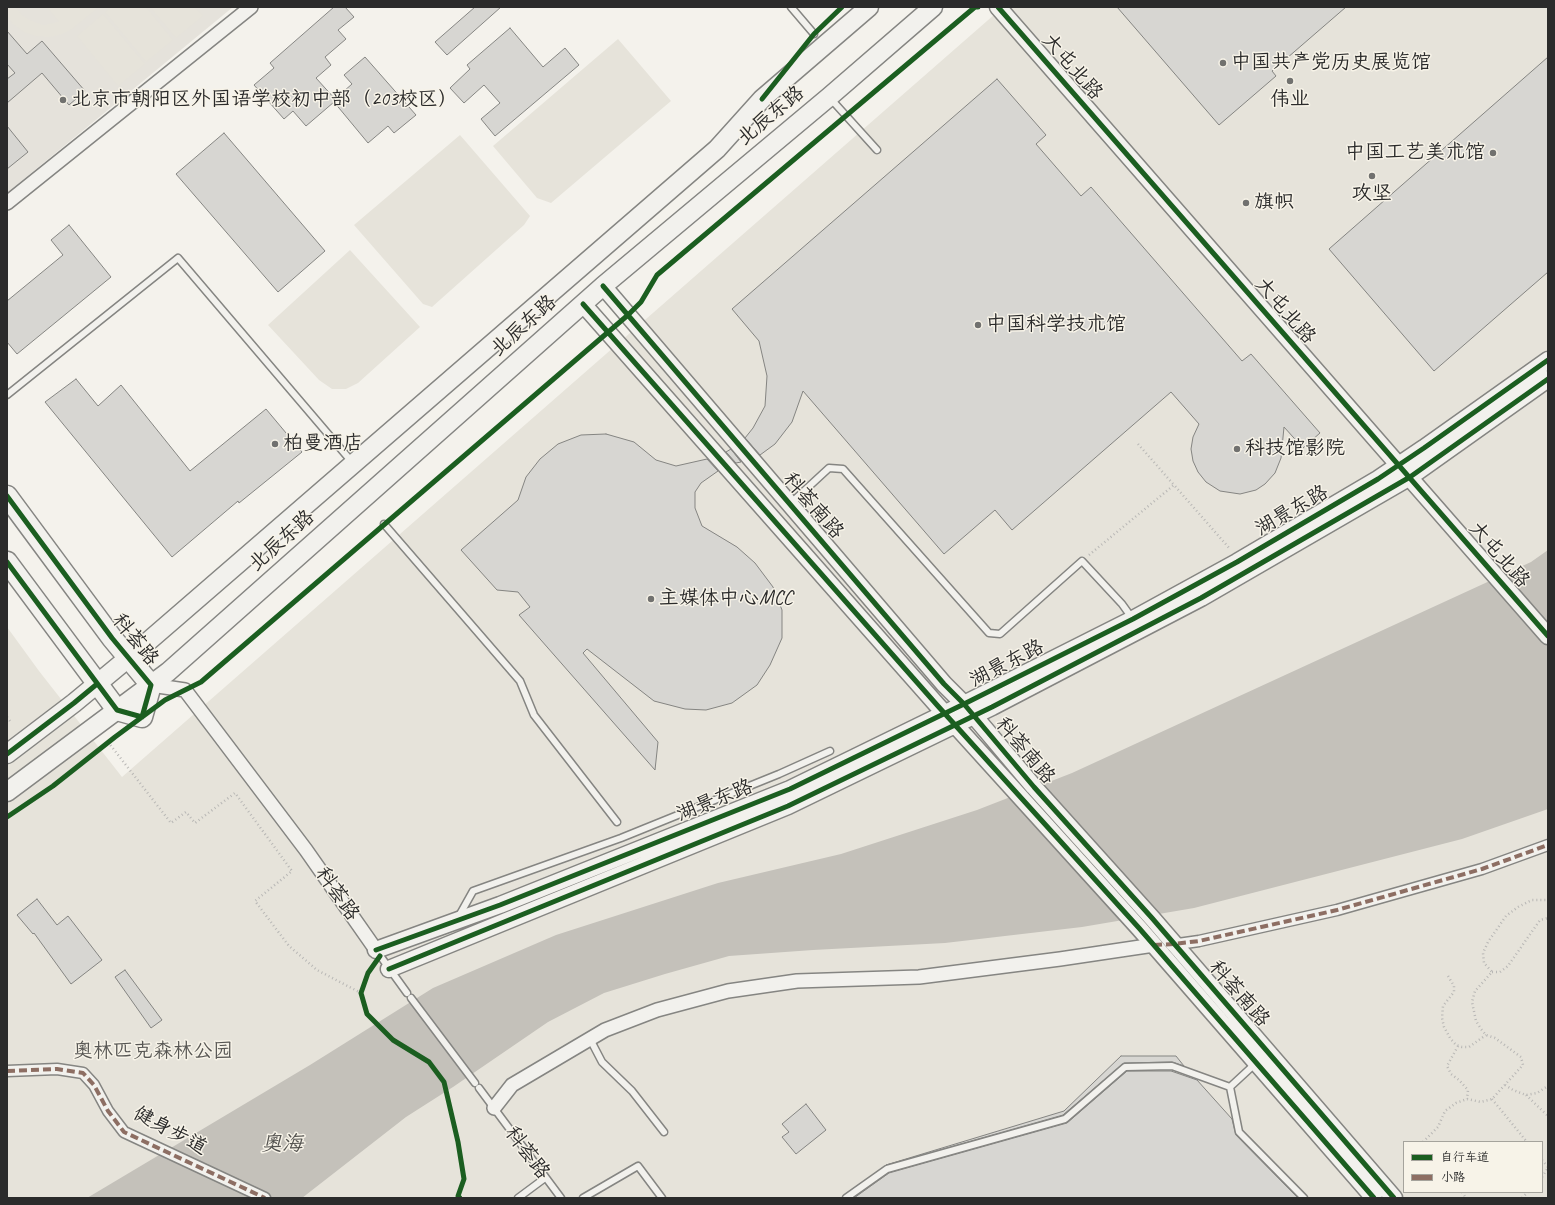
<!DOCTYPE html>
<meta charset="utf-8">
<style>
body{margin:0}
#map{position:relative;width:1555px;height:1205px;overflow:hidden;background:#f4f2ec;font-family:Caveat,"LXGW WenKai TC",sans-serif}
canvas{display:block}
.frame{position:absolute;inset:0;border:8px solid #2b2b2b;pointer-events:none}
.legend{position:absolute;left:1403px;top:1141px;width:140px;height:52px;box-sizing:border-box;background:#f7f3e8;border:1px solid #a5a39c;margin:0;padding:5px 7px;list-style:none;font-size:12px;color:#2b2b2b}
.legend li{display:flex;align-items:center;gap:8px;height:20px}
.legend b{width:20px;border:1px solid #a5a39c}
</style>
<div id="map">
<canvas width="1555" height="1205"></canvas>
<div class="frame"></div>
<ul class="legend">
<li><b style="height:5px;background:#1b5e20"></b>自行车道</li>
<li><b style="height:5px;background:#8d6e63"></b>小路</li>
</ul>
</div>
<script>
const ctx = document.querySelector('canvas').getContext('2d');
ctx.lineJoin = 'round';
function paint(path, color) {
  ctx.fillStyle = color;
  ctx.fill(path, 'evenodd');
}
function poly(rows) {
  const path = new Path2D();
  for (const r of rows) {
    path.moveTo(r[0], r[1]);
    for (let i = 2; i < r.length; i += 2) path.lineTo(r[i], r[i + 1]);
  }
  return path;
}
function stroke(path, color, width, dash) {
  ctx.strokeStyle = color;
  ctx.lineWidth = width;
  ctx.lineCap = dash ? 'butt' : 'round';
  ctx.setLineDash(dash || []);
  ctx.stroke(path);
}
function label(font, color, halo, rows, align = 'center') {
  ctx.font = font + ' Caveat,"LXGW WenKai TC",sans-serif';
  ctx.lineWidth = 3;
  ctx.setLineDash([]);
  ctx.textBaseline = 'middle';
  ctx.strokeStyle = halo;
  ctx.fillStyle = color;
  for (const [text, x, y, turn = 0] of rows) {
    ctx.save();
    ctx.translate(x, y);
    ctx.rotate((+turn || 0) * Math.PI / 180);
    ctx.textAlign = isNaN(turn) ? turn : align;
    if (halo) ctx.strokeText(text, 0, 0);
    ctx.fillText(text, 0, 0);
    ctx.restore();
  }
}
const built = poly([
 [7,7,233,7,7,193]
]);
const green = poly([
 [7,7,16,7,22,15,32,21,43,25,59,22,47,7,99,7,72,29,62,34,50,37,36,36,24,32,13,24,7,16],
 [111,7,146,7,173,40,146,62,105,12],
 [150,7,195,7,203,16,176,38],
 [1003,7,1548,7,1548,1198,7,1198,7,627,39,671,122,777],
 [1404,1142,1542,1142,1542,1192,1404,1192],
 [103,14,145,64,118,86,77,36],
 [618,39,671,101,551,203,537,198,493,146],
 [460,135,530,216,524,225,432,307,423,304,354,225],
 [350,250,420,327,358,383,346,389,332,389,319,380,268,325]
]);
const water = poly([
 [1548,550,1548,809,1462,839,1194,908,1082,927,945,943,813,950,729,956,665,974,604,993,548,1022,453,1087,406,1117,302,1198,87,1198,310,1065,433,988,556,935,718,883,841,854,977,810,1072,773,1531,562]
]);
const building = poly([
 [334,7,345,7,354,17,338,30,346,39,325,57,331,65,316,78,335,99,352,84,344,75,365,57,416,115,394,133,388,126,368,143,334,102,306,126,293,111,284,119,254,85,274,68,270,63,334,7],
 [475,7,501,7,447,55,435,42,475,7],
 [1117,7,1346,7,1272,71,1276,76,1219,125,1117,7],
 [510,28,543,67,565,48,579,65,495,136,481,119,500,103,484,85,464,103,450,88,470,69,467,65,510,28],
 [7,31,27,54,42,41,85,91,69,105,42,73,7,103,7,79,15,73,7,64,7,31],
 [1548,57,1548,272,1434,371,1329,249,1548,57],
 [997,79,1046,135,1036,144,1081,196,1091,187,1242,361,1251,354,1320,433,1303,448,1284,427,1281,458,1275,473,1265,484,1256,490,1240,494,1220,491,1206,482,1198,472,1193,461,1191,449,1193,437,1199,424,1171,392,1012,530,995,510,944,554,803,391,792,422,775,444,760,455,745,438,753,428,765,406,767,376,759,341,732,309,997,79],
 [7,126,28,152,7,169,7,126],
 [224,133,325,251,278,292,176,174,224,133],
 [69,225,111,277,17,354,7,342,7,301,63,255,51,240,69,225],
 [76,379,98,406,121,385,190,471,266,409,302,452,239,503,238,501,172,557,45,402,76,379],
 [606,434,634,442,656,460,676,466,707,459,718,471,701,483,695,492,695,508,702,526,737,547,755,563,773,587,782,610,782,638,770,665,757,685,732,703,706,710,685,709,654,701,587,649,583,653,658,742,655,770,519,615,530,607,518,592,497,590,461,550,518,500,526,477,540,459,558,444,581,435,606,434],
 [731,449,741,462,736,463,726,452,731,449],
 [37,899,57,925,68,916,102,960,71,984,34,933,33,934,17,915,37,899],
 [125,970,162,1020,151,1028,115,977,125,970],
 [1121,1056,1176,1056,1184,1066,1172,1062,1124,1063,1063,1115,886,1165,1064,1111,1121,1056],
 [1127,1071,1171,1071,1197,1080,1232,1119,1236,1135,1298,1198,854,1198,889,1173,1067,1123,1127,1071],
 [806,1104,826,1130,796,1154,782,1137,789,1132,782,1124,806,1104]
]);
const path = poly([
 [1138,444,1174,485],
 [1089,555,1174,485,1230,549],
 [7,717,10,721],
 [108,742,171,823,186,812,195,823,235,793,292,871,255,901,289,946,317,970,361,993],
 [1492,972,1500,972,1508,966,1540,920,1548,918],
 [1448,976,1454,986,1454,992,1443,1006,1442,1018,1444,1027,1450,1038,1456,1045,1462,1047,1469,1047,1486,1035],
 [1458,1046,1447,1066,1451,1074,1459,1080,1468,1090,1467,1099],
 [1505,1085,1513,1090,1526,1095,1537,1093,1548,1086],
 [1526,1095,1548,1116],
 [1492,1099,1527,1142],
 [1423,1142,1438,1127,1445,1111,1456,1103,1467,1099,1481,1102,1492,1099,1523,1065,1521,1057,1495,1038,1486,1035,1481,1029,1476,1021,1472,1002,1475,991,1492,972,1484,963,1483,953,1488,942,1506,916,1518,907,1532,900,1548,900],
 [1542,1160,1548,1167],
 [1542,1177,1548,1168],
 [1462,1192,1466,1198],
 [1522,1198,1528,1192]
]);
const service = poly([
 [791,7,814,34],
 [830,98,877,150],
 [7,395,178,258,352,462],
 [791,503,829,468,843,469,989,633,1000,634,1082,561,1122,604,1132,618],
 [384,524,520,681,534,715,617,822],
 [459,916,473,891,621,838,779,774,830,751],
 [376,950,407,993],
 [411,998,475,1083],
 [590,1039,602,1062,632,1091,664,1132],
 [1256,1063,1230,1087,1239,1132,1304,1198],
 [479,1088,561,1198],
 [518,1198,545,1178],
 [583,1198,638,1166,662,1198],
 [846,1198,887,1169,1065,1119,1125,1067,1172,1066,1230,1087]
]);
const pedestrian = poly([
 [1171,945,1199,941,1337,910,1482,869,1548,845],
 [7,1071,57,1069,83,1073,94,1085,108,1111,124,1132,265,1198]
]);
const minor = poly([
 [7,203,251,7],
 [151,685,185,690,306,850,376,950],
 [494,1108,512,1085,605,1030,657,1010,728,991,797,981,919,977,1060,959,1154,945]
]);
const tertiary = poly([
 [998,7,1548,636],
 [603,286,944,684,964,704,1034,787,1152,918,1394,1198],
 [583,304,937,705,1139,928,1374,1198],
 [376,950,500,905,790,789,964,704,1133,619,1237,562,1378,479,1424,448,1548,360],
 [389,969,788,806,992,707,1201,598,1410,477,1548,379]
]);
const secondary = poly([
 [7,754,74,703,144,645,717,149,762,99,869,7],
 [7,792,168,672,603,286,829,97,933,7]
]);
const primary = poly([
 [7,496,112,638,151,685,142,717,117,710,7,562]
]);
const quiet = poly([
 [1154,945,1174,944,1199,941,1337,910,1482,869,1548,845],
 [7,1071,57,1069,83,1073,94,1085,108,1111,124,1132,265,1198]
]);
const cycleway = poly([
 [998,7,1548,636],
 [762,99,814,34,842,7],
 [603,286,944,684,964,704,1034,787,1152,918,1394,1198],
 [583,304,937,705,1139,928,1374,1198],
 [7,496,112,638,151,685,142,717,117,710,7,562],
 [7,754,74,703,97,684],
 [7,817,53,786,115,737,165,700,201,682,628,315,641,302,657,275,975,7,978,7],
 [376,950,500,905,790,789,964,704,1133,619,1237,562,1378,479,1424,448,1548,360],
 [380,956,368,973,361,993,367,1014,393,1040,429,1062,444,1082,458,1142,464,1179,458,1196,460,1198],
 [389,969,788,806,992,707,1201,598,1410,477,1548,379]
]);
const markers = [
 [1223,63,4,"#71716f"],
 [1290,81,4,"#71716f"],
 [63,100,4,"#71716f"],
 [1493,153,4,"#71716f"],
 [1372,176,4,"#71716f"],
 [1246,203,4,"#71716f"],
 [978,325,4,"#71716f"],
 [275,444,4,"#71716f"],
 [1237,449,4,"#71716f"],
 [651,599,4,"#71716f"]
];
const poiNames = [
 ["中国共产党历史展览馆",1231,63],
 ["北京市朝阳区外国语学校初中部（203校区）",71,100],
 ["伟业",1290,100,"center"],
 ["中国工艺美术馆",1485,153,"right"],
 ["攻坚",1372,194,"center"],
 ["旗帜",1254,203],
 ["中国科学技术馆",986,325],
 ["柏曼酒店",283,444],
 ["科技馆影院",1245,449],
 ["主媒体中心MCC",659,599]
];
const streetNames = [
 ["大屯北路",1072,67,49],
 ["北辰东路",771,116,-40],
 ["大屯北路",1285,311,49],
 ["北辰东路",524,326,-42],
 ["科荟南路",813,506,49],
 ["湖景东路",1292,511,-30],
 ["北辰东路",282,541,-42],
 ["大屯北路",1499,555,49],
 ["科荟路",135,640,51],
 ["湖景东路",1007,664,-27],
 ["科荟南路",1025,751,50],
 ["湖景东路",715,801,-22],
 ["科荟路",337,894,55],
 ["科荟南路",1239,994,49],
 ["健身步道",170,1131,28],
 ["科荟路",527,1153,53]
];
const parkNames = [
 ["奥林匹克森林公园",153,1052]
];
const waterNames = [
 ["奥海",282,1144]
];
paint(built, '#e5e2db');
paint(green, '#e6e3da');
paint(water, '#c4c1ba');
paint(building, '#d7d6d2');
stroke(building, '#858582', 1);
stroke(service, '#858582', 9);
stroke(pedestrian, '#858582', 13);
stroke(minor, '#858582', 16);
stroke(tertiary, '#858582', 19);
stroke(secondary, '#858582', 21);
stroke(primary, '#858582', 23);
stroke(path, '#b8b7b5', 2.5, [1, 3]);
stroke(service, '#f2f1ed', 6);
stroke(pedestrian, '#f2f1ed', 10);
stroke(minor, '#f2f1ed', 13);
stroke(tertiary, '#f2f1ed', 16);
stroke(secondary, '#f2f1ed', 18);
stroke(primary, '#f2f1ed', 20);
stroke(quiet, '#8d6e63', 4, [8, 4]);
stroke(cycleway, '#1b5e20', 5);
for (const [x, y, r, color] of markers) {
  const dot = new Path2D();
  dot.arc(x, y, r, 0, 2 * Math.PI);
  ctx.fillStyle = color;
  ctx.fill(dot);
  stroke(dot, '#f7f3e8', 1.5);
}
label('20px', '#2b2b2b', '#f7f3e8', poiNames, 'left');
label('20px', '#2b2b2b', '#f7f3e8', streetNames);
label('20px', '#575653', '#f7f3e8', parkNames);
label('italic 21px', '#53524f', '#f7f3e8', waterNames);
</script>
